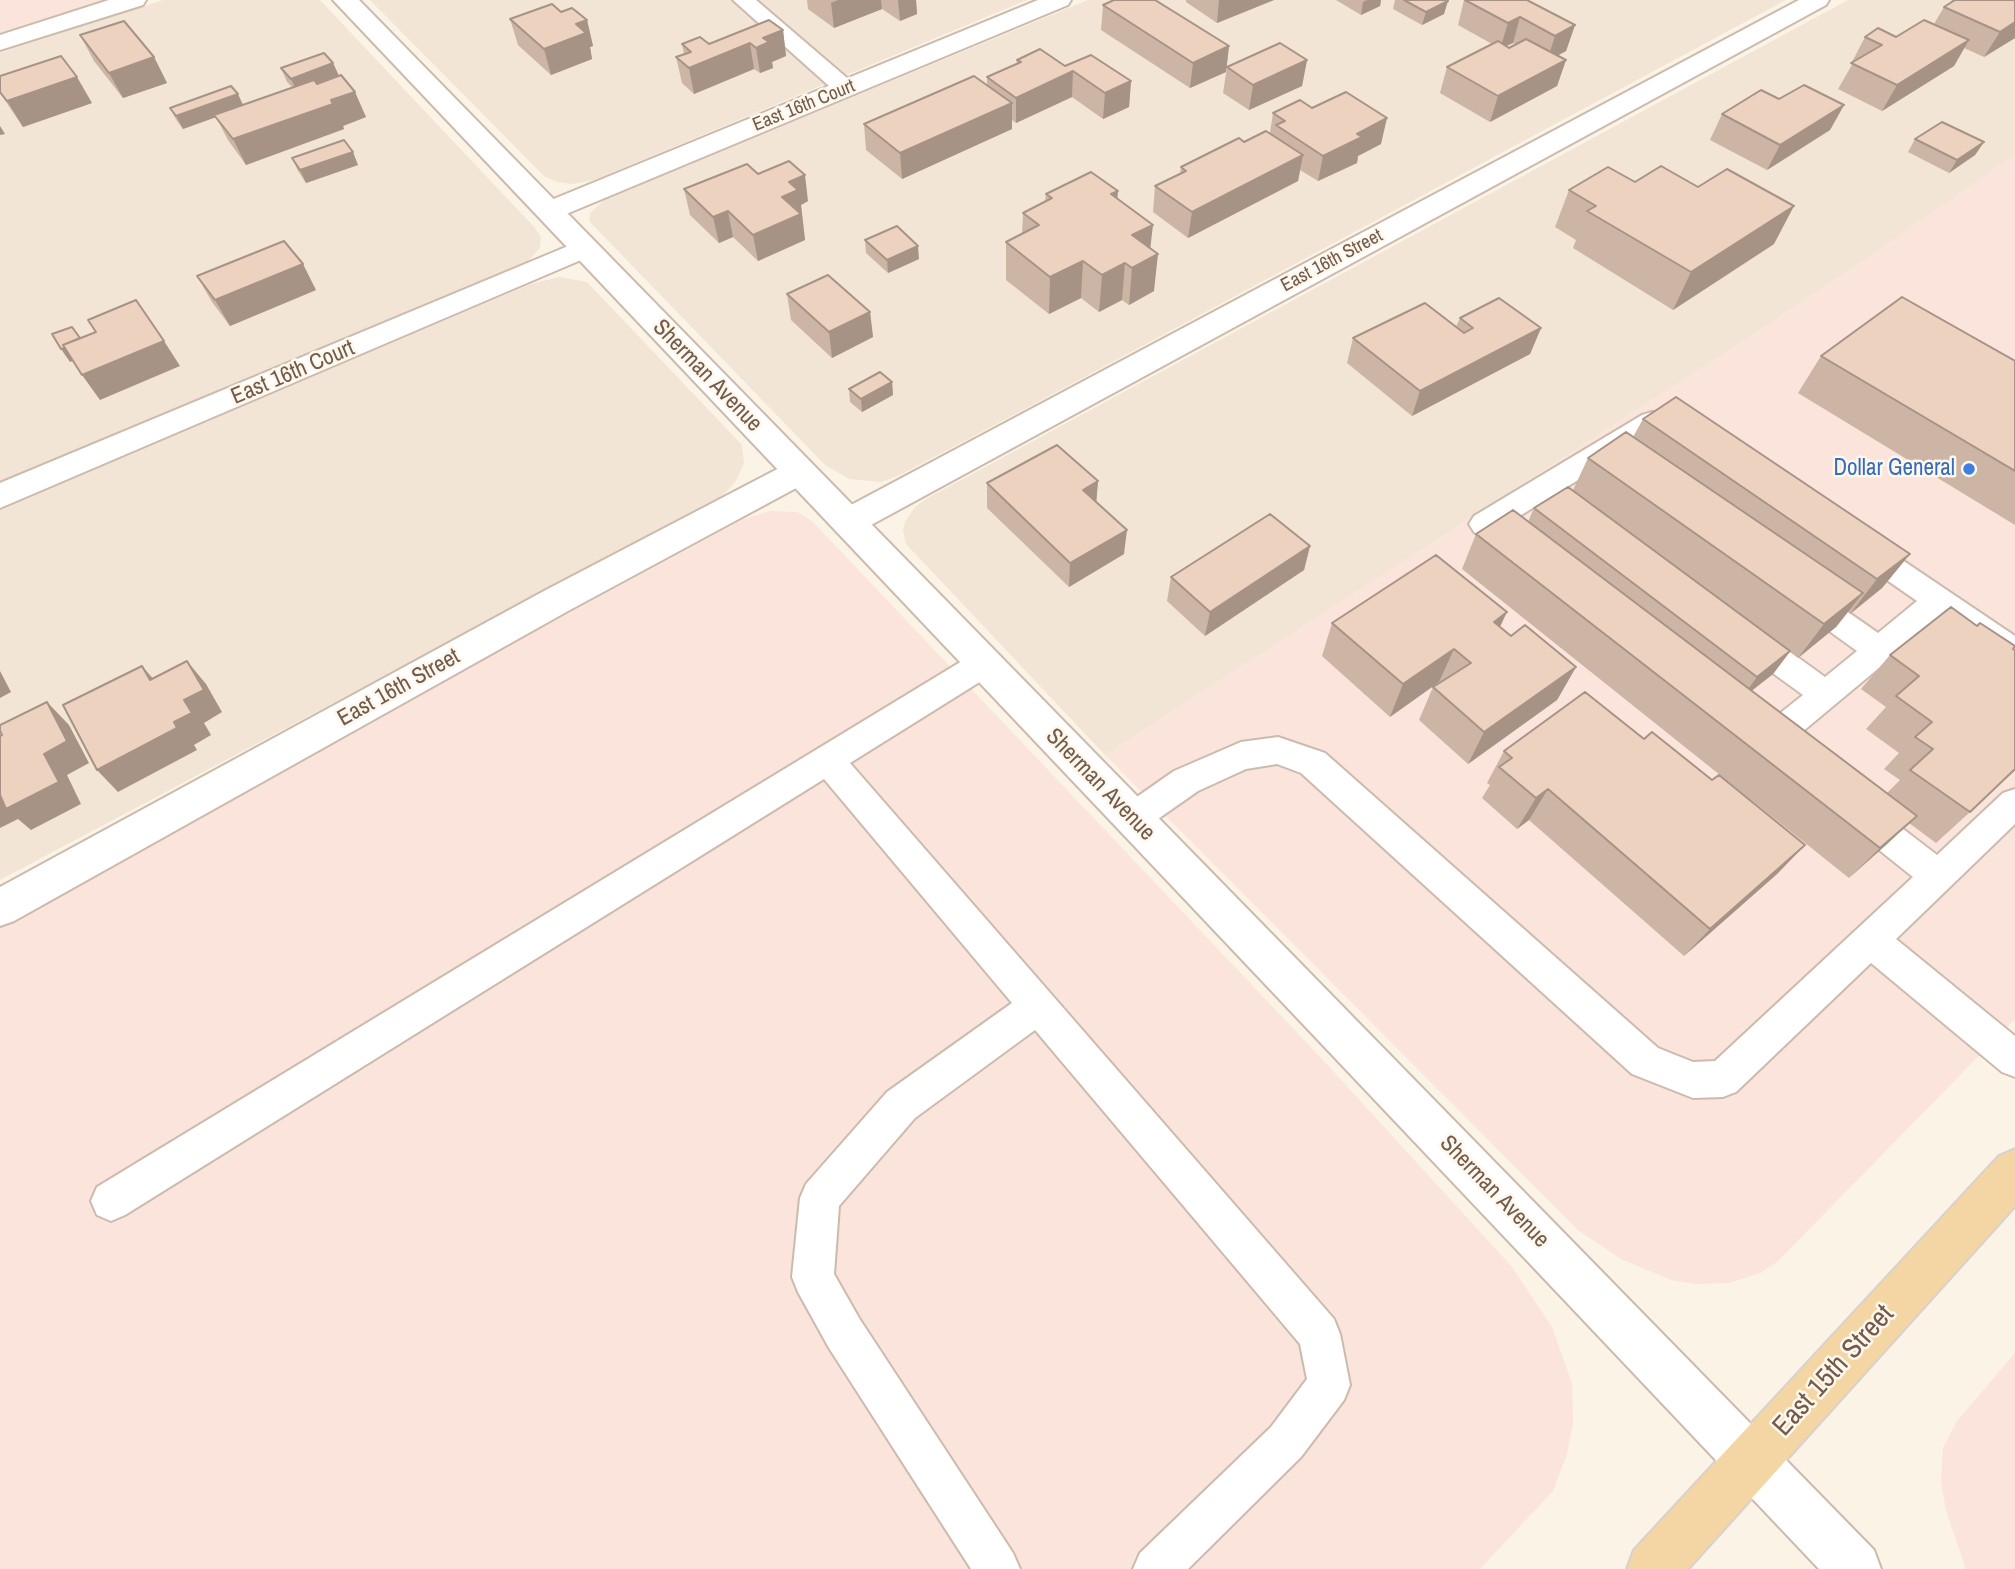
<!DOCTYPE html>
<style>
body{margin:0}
canvas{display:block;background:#fbf3e6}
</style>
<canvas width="2015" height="1569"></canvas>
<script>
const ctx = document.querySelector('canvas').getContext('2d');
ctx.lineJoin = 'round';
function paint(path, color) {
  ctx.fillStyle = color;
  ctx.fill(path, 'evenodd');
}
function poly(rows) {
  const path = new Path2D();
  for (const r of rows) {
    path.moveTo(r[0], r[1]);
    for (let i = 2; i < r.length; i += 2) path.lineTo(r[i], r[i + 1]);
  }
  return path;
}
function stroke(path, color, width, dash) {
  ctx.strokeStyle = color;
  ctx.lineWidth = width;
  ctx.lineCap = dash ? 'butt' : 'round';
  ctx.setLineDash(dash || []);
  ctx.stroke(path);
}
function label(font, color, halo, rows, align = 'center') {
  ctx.font = font + ' "Archivo Narrow",sans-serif';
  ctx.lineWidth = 5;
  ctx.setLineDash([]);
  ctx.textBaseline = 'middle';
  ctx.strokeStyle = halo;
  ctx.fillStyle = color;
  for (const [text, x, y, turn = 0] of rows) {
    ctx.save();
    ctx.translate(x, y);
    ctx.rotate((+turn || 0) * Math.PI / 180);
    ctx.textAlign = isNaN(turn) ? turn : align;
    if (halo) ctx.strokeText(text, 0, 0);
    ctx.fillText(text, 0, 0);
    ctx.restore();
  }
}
const residential = poly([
 [163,0,320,0,535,228,541,237,540,248,529,260,519,266,0,485,0,53],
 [370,0,1027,0,594,180,573,184,557,182,544,176],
 [1088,0,1786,0,1038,402,900,475,881,482,849,479,825,465,589,221,591,212,605,199],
 [1848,0,2015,0,2015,155,1879,250,1734,347,1105,755,906,544,903,530,905,522,915,507,926,499],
 [559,277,587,282,742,445,744,463,736,481,727,491,721,497,0,880,0,509,531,284]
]);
const commercial = poly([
 [0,0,108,0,0,34],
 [2015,155,2015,1019,1777,1262,1760,1273,1729,1283,1695,1284,1671,1280,1621,1259,1579,1231,1105,755,1734,347,1879,250],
 [770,511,797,512,813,522,1323,1060,1512,1267,1552,1327,1572,1383,1573,1424,1567,1454,1553,1491,1480,1569,0,1569,0,920,744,519],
 [2015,1353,2015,1569,1966,1569,1946,1511,1941,1481,1943,1448,1957,1421]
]);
const service = poly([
 [733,0,756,0,854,84,857,89,854,94,838,94,733,0],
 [1652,412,1687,419,1691,426,1687,433,1677,436,1656,432,1505,525,1533,546,1538,554,1533,562,1523,565,1513,562,1474,532,1469,524,1474,516,1642,415,1652,412],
 [1858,534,1868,537,2015,636,2015,664,2004,661,1940,617,1778,752,1766,756,1754,752,1750,743,1754,734,1803,695,1734,645,1730,636,1734,627,1745,624,1756,627,1825,677,1857,651,1793,605,1789,597,1793,589,1804,585,1815,589,1878,633,1917,601,1848,553,1843,545,1848,537,1858,534],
 [983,652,994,655,999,664,994,673,850,763,1334,1319,1340,1334,1350,1385,1344,1400,1301,1457,1188,1569,1133,1569,1140,1553,1271,1427,1307,1379,1300,1344,1035,1030,915,1118,839,1206,834,1274,859,1318,1013,1553,1020,1569,971,1569,829,1348,798,1292,792,1277,800,1198,806,1184,887,1092,1012,1003,824,779,125,1215,111,1221,97,1215,91,1201,97,1187,972,655,983,652],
 [1278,737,1325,753,1658,1048,1693,1062,1715,1061,1913,877,1844,822,1839,812,1844,802,1856,798,1868,802,1937,855,2003,793,2015,789,2015,824,1896,939,2015,1036,2015,1077,2002,1072,1871,963,1736,1092,1723,1097,1693,1098,1632,1074,1301,773,1277,764,1246,769,1198,791,1145,828,1133,832,1121,828,1116,818,1121,808,1174,771,1241,742,1278,737]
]);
const minor = poly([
 [109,0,146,0,143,5,0,50,0,35,109,0],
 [1038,0,1071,0,1068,5,559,217,549,220,539,217,535,211,539,205,1038,0],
 [1799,0,1829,0,1826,5,860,531,848,534,836,531,831,522,836,513,1799,0],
 [585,239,595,242,599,248,595,254,0,508,0,483,585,239],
 [799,460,811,464,815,472,811,480,568,611,14,921,0,926,0,887,544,591,787,464,799,460]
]);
const tertiary = poly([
 [333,0,359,0,1874,1550,1881,1569,1819,1569,333,0]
]);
const primary = poly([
 [2015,1149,2015,1206,1688,1569,1627,1569,1634,1550,1999,1156,2015,1149]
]);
const wall = poly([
 [807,0,916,0,917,14,900,21,882,9,834,28,808,9],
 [1186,0,1274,0,1217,23,1186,2],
 [1336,0,1381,0,1380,6,1361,15],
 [1395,0,1446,0,1444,14,1422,25,1393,9],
 [1464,0,1575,25,1566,51,1557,56,1566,60,1557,86,1490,122,1440,93,1447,67,1492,44,1458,25],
 [1513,43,1515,44,1509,48,1506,46],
 [1952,0,2015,0,2015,38,1984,57,1964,48,1954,66,1882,111,1838,89,1853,63,1852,62,1865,37,1896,37,1934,24,1944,7,1950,3],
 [1103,5,1229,46,1226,72,1190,88,1101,30],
 [561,12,587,20,593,46,590,47,592,59,551,75,518,45,510,19],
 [783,30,786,56,772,62,773,68,760,73,754,69,694,94,682,83,676,57,684,54,682,44,709,44],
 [80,35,154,57,167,83,123,98,94,61],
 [1017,60,1065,66,1131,81,1129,107,1103,119,1072,97,1016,123,1012,120,1012,129,902,179,866,150,864,124,987,85,987,77,1017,64],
 [1307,60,1302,86,1249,110,1223,93,1227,67],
 [333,63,339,76,366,117,343,126,344,129,246,165,228,140,216,117,183,129,177,121,170,108,243,105,293,88,287,82,281,68],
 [0,76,92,103,23,127,0,93],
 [1779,99,1844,105,1830,130,1767,170,1710,140,1722,114],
 [1312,108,1381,144,1358,156,1357,163,1318,181,1300,170,1298,181,1188,238,1153,212,1155,186,1180,174,1181,167,1244,142,1270,133,1273,113],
 [1915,139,1984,142,1975,155,1949,173,1908,152],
 [292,158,358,165,306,183,298,171],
 [758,174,808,201,801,205,805,240,758,261,733,237,719,243,690,215,684,189],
 [1635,182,1774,244,1673,310,1573,248,1576,240,1555,227,1569,190],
 [1046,194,1117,199,1150,249,1154,291,1129,305,1122,300,1099,312,1081,298,1049,314,1006,280,1006,242,1022,234,1023,213,1045,201],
 [865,240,919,259,888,273,866,253],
 [197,276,316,290,230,326,212,302],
 [787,294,870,312,873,337,832,358,791,320],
 [1460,318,1541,328,1530,354,1412,416,1347,363,1353,338,1456,327],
 [1821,356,2015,361,2015,525,1798,393],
 [892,382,893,395,862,412,850,402,849,389],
 [1643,419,1910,554,1882,588,1850,614,1848,612,1836,627,1798,658,1790,652,1773,674,1751,691,1887,793,1900,780,1884,769,1899,753,1866,729,1886,707,1861,689,1890,655,2013,649,1970,812,1936,843,1909,823,1849,878,1462,569,1476,534,1528,522,1534,508,1573,490,1588,458,1633,437],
 [1098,481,1096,502,1124,554,1069,587,987,508,987,483],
 [1310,546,1304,570,1205,636,1167,601,1171,577],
 [1332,623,1500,627,1511,636,1576,667,1557,700,1468,764,1419,720,1433,687,1440,683,1439,682,1390,717,1322,656],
 [1644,739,1712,780,1805,845,1777,874,1684,956,1529,820,1517,829,1482,798,1490,785,1487,783,1504,751]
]);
const shadedWall = poly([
 [838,0,881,0,882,9,834,28,831,3],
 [898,0,916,0,917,14,900,21],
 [1219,0,1274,0,1217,23],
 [1367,0,1381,0,1380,6,1361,15,1363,2],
 [1448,1,1444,14,1422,25,1426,12],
 [1520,17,1513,43,1500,49,1508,23],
 [587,20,593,46,590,47,592,59,551,75,544,49,576,24],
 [2015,22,2015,38,1984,57,2000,32],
 [1575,25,1566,51,1547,61,1555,36],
 [783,30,786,56,772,62,773,68,760,73,756,48,763,38],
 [1969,40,1954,66,1882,111,1897,85],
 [750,43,754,69,694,94,689,68],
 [1229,46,1226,72,1190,88,1193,63],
 [154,57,167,83,123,98,109,73],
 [1307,60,1302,86,1249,110,1253,85],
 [1566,60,1557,86,1490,122,1498,96],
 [333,63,339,76,297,92,291,79],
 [1073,71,1072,97,1016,123,1016,98],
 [77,77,92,103,23,127,7,101],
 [1131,81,1129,107,1103,119,1105,93],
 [355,92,366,117,343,126,344,129,246,165,233,139],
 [238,94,244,107,183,129,176,116],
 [1012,103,1012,129,902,179,900,153],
 [1844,105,1830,130,1767,170,1780,145],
 [1387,118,1381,144,1358,156,1357,163,1318,181,1323,156,1357,134],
 [0,126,5,134,0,135],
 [1984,142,1975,155,1949,173,1957,160],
 [353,152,358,165,306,183,300,170],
 [1303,155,1298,181,1188,238,1192,212],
 [805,175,808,201,801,205,805,240,758,261,753,235,789,182],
 [1118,191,1115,228,1111,194],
 [1794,206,1774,244,1673,310,1691,272],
 [728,211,733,237,719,243,713,217],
 [1153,225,1149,259,1158,254,1154,291,1129,305,1132,268,1132,235],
 [918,246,919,259,888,273,887,260],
 [1083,261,1081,298,1049,314,1050,277],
 [1125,263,1122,300,1099,312,1102,275],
 [303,264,316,290,230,326,215,300],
 [870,312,873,337,832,358,829,332],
 [1541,328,1530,354,1412,416,1420,391],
 [82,341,91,354,70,362,61,349],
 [164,341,180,366,100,400,82,375],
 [892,382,893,395,862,412,861,399],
 [1098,481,1096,506,1083,490],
 [1127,530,1124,554,1069,587,1070,563],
 [1310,546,1304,570,1205,636,1210,612],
 [1910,554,1882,588,1850,614,1877,579],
 [1863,593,1836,627,1798,658,1824,624],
 [1507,612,1491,646,1494,622],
 [1454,649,1439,682,1390,717,1403,684],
 [1790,651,1773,674,1740,700,1757,677],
 [187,661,206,684,222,712,204,723,211,735,194,745,197,750,118,792,97,770,174,722,184,700],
 [142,666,162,689,150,680],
 [1576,667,1557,700,1468,764,1484,732],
 [0,671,11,692,0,698],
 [47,702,69,725,89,763,67,775,81,804,31,830,18,819,0,828,0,795,44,754],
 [1548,789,1529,820,1517,829,1536,798],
 [1917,816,1885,846,1849,878,1880,848],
 [1805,845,1777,874,1684,956,1710,929]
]);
const building = poly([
 [1114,0,1155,0,1229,46,1193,63,1103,5,1114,0],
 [1404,0,1446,0,1448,1,1426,12,1404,0],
 [1465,0,1527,0,1575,25,1555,36,1520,17,1508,23,1465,0],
 [1955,0,2015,0,2015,22,2000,32,1944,7,1955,0],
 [552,4,561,12,572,8,587,20,576,24,586,33,544,49,510,19,552,4],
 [769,20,783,30,763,38,769,42,756,48,750,43,689,68,676,57,691,52,682,44,700,37,709,44,769,20],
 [1924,20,1969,40,1897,85,1851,63,1882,45,1865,37,1878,28,1896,37,1924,20],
 [124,21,154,57,109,73,80,35,124,21],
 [1526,39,1566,60,1498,96,1447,67,1498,41,1509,48,1526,39],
 [1280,43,1307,60,1253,85,1227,67,1280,43],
 [1040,49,1065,66,1091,55,1131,81,1105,93,1073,71,1016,98,987,77,1021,62,1017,60,1040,49],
 [324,53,333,63,291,79,281,68,324,53],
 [61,56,77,77,7,101,0,92,0,76,61,56],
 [341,75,355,92,331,100,333,104,233,139,214,115,314,80,317,84,341,75],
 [974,76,1012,103,900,153,864,124,974,76],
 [1804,85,1844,105,1780,145,1722,114,1761,90,1779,99,1804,85],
 [231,86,238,94,176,116,170,108,231,86],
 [1346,92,1387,118,1357,134,1362,137,1323,156,1276,125,1285,121,1273,113,1300,100,1312,108,1346,92],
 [1942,122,1984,142,1957,160,1915,139,1942,122],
 [1266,131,1303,155,1192,212,1155,186,1186,171,1181,167,1239,138,1244,142,1266,131],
 [344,140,353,152,300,170,292,158,344,140],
 [789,161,805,175,789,182,798,190,782,197,801,214,753,235,728,211,713,217,684,189,747,164,758,174,789,161],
 [1661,166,1698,187,1727,169,1794,206,1691,272,1587,211,1596,206,1569,190,1608,167,1635,182,1661,166],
 [1091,172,1118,191,1111,194,1153,225,1132,235,1158,254,1132,268,1125,263,1102,275,1083,261,1050,277,1006,242,1039,225,1023,213,1052,198,1046,194,1091,172],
 [897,226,918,246,887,260,865,240,897,226],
 [284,241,303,264,215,300,197,276,284,241],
 [828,275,870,312,829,332,787,294,828,275],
 [1902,297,2015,361,2015,471,1821,356,1902,297],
 [1499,298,1541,328,1420,391,1353,338,1425,303,1464,333,1473,328,1460,318,1499,298],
 [136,300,164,341,82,375,63,345,96,332,88,320,136,300],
 [72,327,80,338,63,345,65,348,61,349,52,334,72,327],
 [880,372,892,382,861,399,849,389,880,372],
 [1676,397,1910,554,1877,579,1643,419,1676,397],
 [1626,432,1863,593,1824,624,1588,458,1626,432],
 [1057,445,1098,481,1083,490,1127,530,1070,563,987,483,1057,445],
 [1568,487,1790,651,1757,677,1534,508,1568,487],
 [1513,510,1917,816,1880,848,1476,534,1513,510],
 [1270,514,1310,546,1210,612,1171,577,1270,514],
 [1436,555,1507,612,1494,622,1511,636,1525,625,1576,667,1484,732,1433,687,1471,663,1454,649,1403,684,1332,623,1436,555],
 [1951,607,1977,626,1980,623,2015,646,2013,649,2015,650,2015,769,1970,812,1910,770,1933,749,1915,737,1932,722,1896,696,1919,676,1890,655,1951,607],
 [187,661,204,690,184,700,192,713,174,722,177,728,97,770,63,705,142,666,150,680,187,661],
 [1585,692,1644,739,1652,732,1712,780,1719,775,1805,845,1710,929,1548,789,1536,798,1499,767,1512,758,1504,751,1585,692],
 [47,702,67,741,44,754,59,782,6,809,0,795,0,736,2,735,0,731,0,725,47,702]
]);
const markers = [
 [1969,469,7,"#3f7fe0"]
];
const farStreetnames = [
 ["East 16th Court",804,106,-22],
 ["East 16th Street",1332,261,-28]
];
const streetNames = [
 ["East 16th Court",293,373,-23],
 ["Sherman Avenue",707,376,46],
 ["East 16th Street",399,688,-29],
 ["Sherman Avenue",1100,785,46],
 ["Sherman Avenue",1494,1192,46]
];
const shopNames = [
 ["Dollar General",1955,469]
];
const nearStreetnames = [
 ["East 15th Street",1834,1371,-48]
];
paint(residential, '#f2e5d5');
paint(commercial, '#fae4db');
stroke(service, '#ccbbad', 4);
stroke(minor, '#ccbbad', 4);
stroke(tertiary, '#ccbbad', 4);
stroke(primary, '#d8d1cd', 4);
paint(service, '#fff');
paint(minor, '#fff');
paint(tertiary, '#fff');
paint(primary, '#f4d6a4');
paint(wall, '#cdb5a5');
paint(shadedWall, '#a79386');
paint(building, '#eed2c0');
stroke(building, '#a79386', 2);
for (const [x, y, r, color] of markers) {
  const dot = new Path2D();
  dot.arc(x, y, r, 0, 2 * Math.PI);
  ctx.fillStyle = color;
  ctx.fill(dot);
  stroke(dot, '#fef7ec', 2.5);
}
label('19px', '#725a4d', '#fef7ec', farStreetnames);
label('23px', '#725a4d', '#fef7ec', streetNames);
label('23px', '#366cbe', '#fef7ec', shopNames, 'right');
label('28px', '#725a4d', '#fef7ec', nearStreetnames);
</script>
